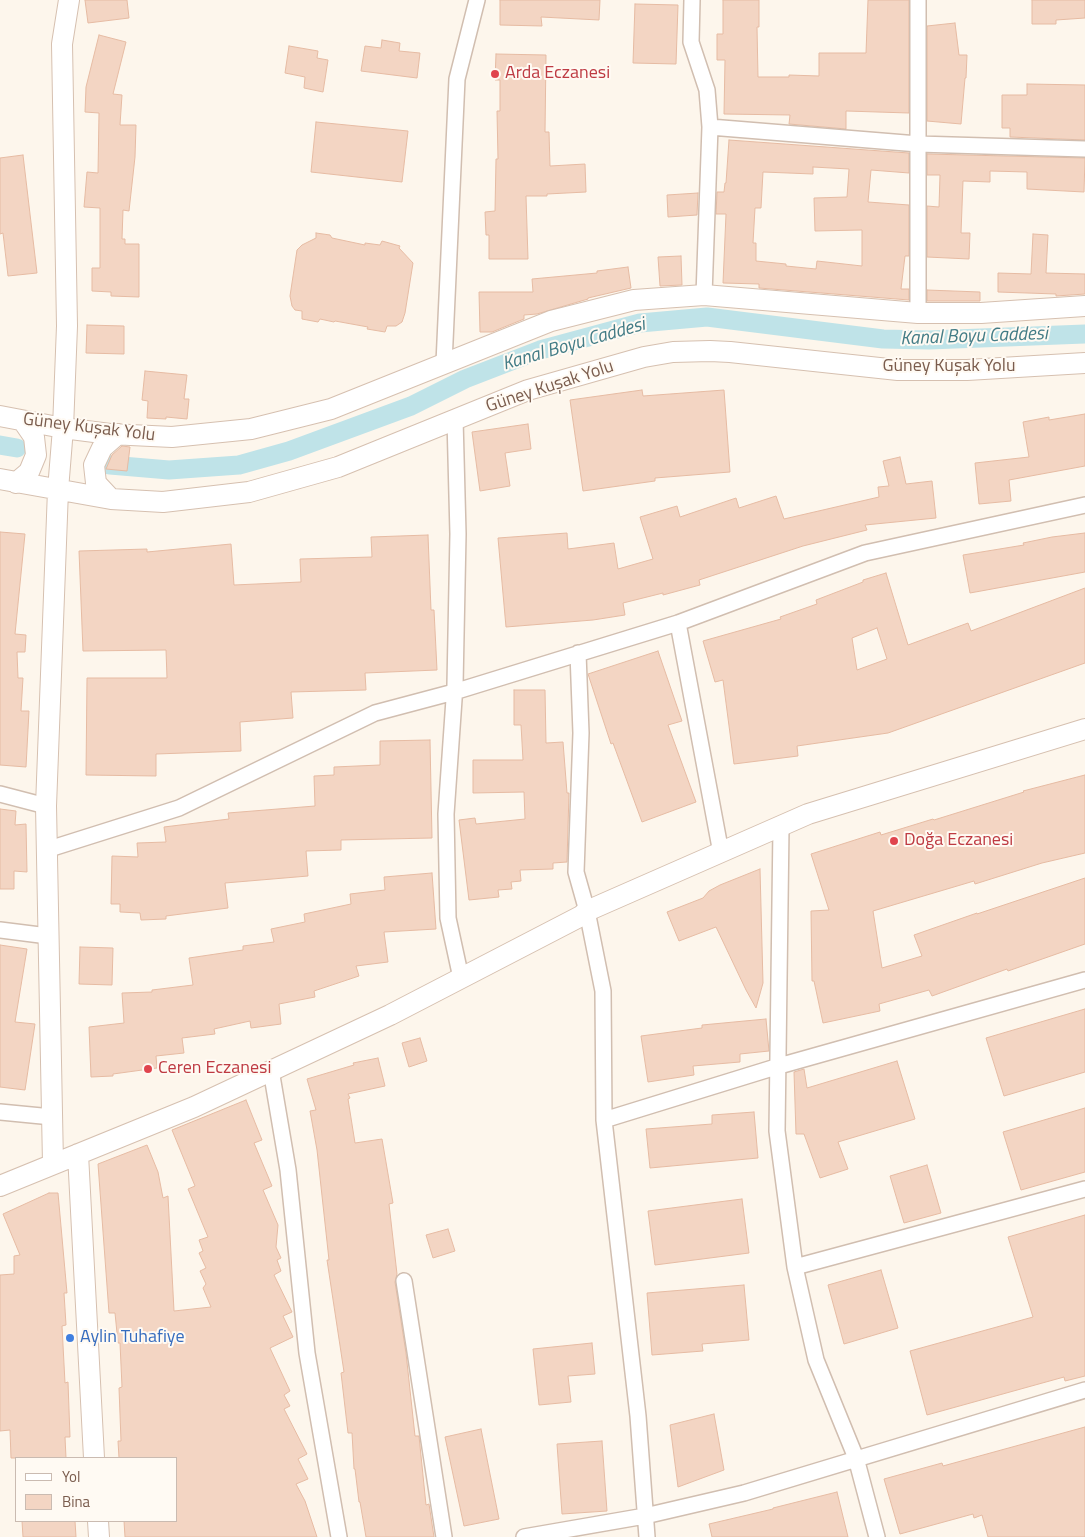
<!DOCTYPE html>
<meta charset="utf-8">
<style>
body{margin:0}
#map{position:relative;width:1085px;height:1537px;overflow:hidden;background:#fdf6ec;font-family:"Titillium Web",sans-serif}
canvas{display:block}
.legend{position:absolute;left:15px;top:1457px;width:162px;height:65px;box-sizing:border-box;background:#fffaf3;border:1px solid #cabbb1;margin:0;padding:6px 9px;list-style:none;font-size:15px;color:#7a5c4d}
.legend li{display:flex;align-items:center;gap:10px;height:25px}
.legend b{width:25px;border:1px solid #cabbb1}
</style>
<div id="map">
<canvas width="1085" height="1537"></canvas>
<ul class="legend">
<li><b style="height:6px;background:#fff"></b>Yol</li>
<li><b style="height:14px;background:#f3d5c3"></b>Bina</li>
</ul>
</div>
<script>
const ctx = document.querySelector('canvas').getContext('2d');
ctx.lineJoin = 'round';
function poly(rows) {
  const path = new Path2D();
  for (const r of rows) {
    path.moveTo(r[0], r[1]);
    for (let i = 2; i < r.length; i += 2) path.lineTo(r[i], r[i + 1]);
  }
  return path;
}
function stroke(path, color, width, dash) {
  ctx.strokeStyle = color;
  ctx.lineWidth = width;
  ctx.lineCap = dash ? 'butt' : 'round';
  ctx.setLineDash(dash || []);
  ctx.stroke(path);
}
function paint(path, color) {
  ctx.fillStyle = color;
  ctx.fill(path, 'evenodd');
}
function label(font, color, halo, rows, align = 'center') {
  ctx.font = font + ' "Titillium Web",sans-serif';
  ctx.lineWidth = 4;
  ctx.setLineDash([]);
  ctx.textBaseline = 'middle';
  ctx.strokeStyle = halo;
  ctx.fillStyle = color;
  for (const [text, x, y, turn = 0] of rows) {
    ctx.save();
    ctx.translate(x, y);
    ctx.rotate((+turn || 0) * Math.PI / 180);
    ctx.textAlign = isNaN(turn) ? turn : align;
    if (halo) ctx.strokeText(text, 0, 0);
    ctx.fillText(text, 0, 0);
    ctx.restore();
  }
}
const canal = poly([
 [0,445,17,448],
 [110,465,169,470,239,465,289,451,411,406,465,379,540,350,640,323,707,317,883,339,929,340,1085,334]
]);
const building = poly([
 [85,0,127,0,129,18,88,23,85,0],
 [500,0,600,0,599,20,541,17,542,26,500,25,500,0],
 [723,0,759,0,759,27,757,27,758,77,789,77,789,75,819,76,819,53,866,53,868,0,909,0,909,113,846,111,846,129,789,124,790,115,724,114,725,60,717,60,717,34,723,34,723,0],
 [1032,0,1085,0,1085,18,1056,20,1056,24,1032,24,1032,0],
 [635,4,678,5,676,64,633,63,635,4],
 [955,23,959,55,967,55,966,78,965,78,961,124,927,121,927,26,955,23],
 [99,35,126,42,113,94,122,95,120,125,136,125,135,157,129,211,123,210,122,239,125,239,125,244,139,244,139,297,111,296,111,292,92,291,92,268,100,268,100,208,84,207,87,172,98,173,99,113,85,112,86,87,99,35],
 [382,40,400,43,399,51,420,53,417,78,361,71,365,46,381,48,382,40],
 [289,46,318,51,317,58,328,60,323,92,304,88,305,77,285,73,289,46],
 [496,54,546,55,545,132,549,132,550,166,585,164,586,192,547,194,547,196,526,196,528,259,489,259,489,235,486,235,485,212,495,211,496,159,498,159,497,111,500,111,500,80,495,80,496,54],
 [1027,84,1085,85,1085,140,1010,137,1010,128,1002,128,1002,95,1027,95,1027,84],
 [316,122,408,131,402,182,311,172,316,122],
 [729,140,909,153,909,173,871,170,868,202,909,205,909,256,905,256,901,289,909,289,909,300,759,288,759,284,723,283,726,214,716,214,717,192,724,192,725,183,726,183,729,140],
 [813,167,849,169,847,197,814,198,815,231,862,230,862,266,817,261,816,269,786,266,786,264,756,261,756,243,753,243,755,208,761,208,763,172,813,174,813,167],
 [927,154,1085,158,1084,192,1027,189,1027,172,990,171,990,182,963,181,961,233,970,233,969,259,927,257,927,206,939,207,940,175,927,175,927,154],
 [23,155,37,273,8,276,3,233,0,234,0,158,23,155],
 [698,193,697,215,668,217,667,195,698,193],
 [316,233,330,235,332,238,365,245,365,243,380,245,382,241,400,246,399,248,413,263,405,313,402,322,396,326,387,326,385,332,367,329,368,327,335,321,334,322,320,319,318,322,302,319,302,311,295,310,292,306,290,296,297,250,302,245,316,238,316,233],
 [1033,234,1048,235,1046,273,1085,274,1085,294,1056,296,1056,294,998,292,998,273,1031,274,1033,234],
 [681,256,682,285,660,286,658,257,681,256],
 [628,267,631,288,588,298,588,299,537,314,524,315,524,319,492,332,480,332,479,292,533,292,532,279,597,273,597,271,628,267],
 [927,290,980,292,980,301,927,301,927,290],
 [87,325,124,326,124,354,86,353,87,325],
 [145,371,187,375,184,399,189,399,187,419,166,417,166,419,147,418,148,401,142,400,145,371],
 [642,390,643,396,724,390,730,472,655,478,655,481,583,491,570,400,642,390],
 [1085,414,1085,466,1009,480,1011,501,979,504,975,463,1029,457,1023,422,1049,417,1049,420,1085,414],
 [528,424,531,449,505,453,510,486,480,491,472,432,528,424],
 [122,446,130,447,127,471,106,469,112,455,122,446],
 [900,457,906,484,932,481,936,518,865,525,867,530,803,546,699,580,700,585,663,595,663,593,623,603,625,615,593,620,506,627,498,538,567,533,568,549,614,543,618,569,653,559,640,517,677,506,680,517,736,498,739,508,776,496,784,519,879,497,878,487,889,486,883,461,900,457],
 [0,532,25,534,15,634,26,635,25,652,17,652,18,678,23,678,21,711,29,711,26,767,0,765,0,532],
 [1085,533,1085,572,970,593,963,555,1024,545,1023,543,1052,537,1085,533],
 [428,535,431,610,434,610,437,670,365,673,366,690,291,692,293,718,240,722,241,751,156,754,156,776,86,775,87,678,167,678,166,650,83,651,79,551,147,549,147,552,231,544,234,585,301,582,300,559,372,557,371,537,428,535],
 [886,573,908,645,968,623,971,631,1085,588,1085,663,888,733,797,746,798,756,734,764,723,680,715,682,703,641,781,619,780,617,817,604,816,600,863,582,863,580,886,573],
 [877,628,887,659,857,670,852,638,877,628],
 [658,651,682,721,668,725,696,802,642,822,613,743,611,744,588,674,658,651],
 [514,690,545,690,546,743,563,742,567,793,569,793,567,862,553,863,553,869,520,870,521,881,511,882,512,889,498,890,499,897,469,900,459,820,475,818,476,824,525,819,524,792,473,793,473,760,523,760,521,725,514,725,514,690],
 [430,740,432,838,341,840,341,850,306,851,308,876,225,883,228,908,166,916,166,919,141,920,140,913,120,912,120,904,111,904,112,856,138,857,137,843,166,842,164,827,229,819,228,813,315,806,314,776,334,775,334,767,380,765,380,741,430,740],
 [1085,775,1085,853,1042,863,975,884,974,881,873,911,882,968,922,956,914,935,977,913,977,914,1085,878,1085,944,1008,971,1007,969,932,996,929,990,879,1004,880,1011,823,1023,814,981,812,981,811,911,829,910,811,854,880,832,881,835,933,819,934,820,1024,792,1023,791,1085,775],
 [0,809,16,811,15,825,26,824,27,872,14,871,14,889,0,889,0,809],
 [760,869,763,983,756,1008,746,990,716,927,679,941,667,912,703,898,709,891,720,885,760,869],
 [432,873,436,929,384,932,388,962,356,966,359,976,314,991,315,997,279,1004,281,1024,251,1028,250,1021,214,1029,215,1034,182,1038,184,1053,156,1056,157,1068,113,1074,113,1076,91,1077,89,1027,124,1023,122,993,152,992,152,990,193,985,189,958,243,950,243,946,274,942,271,929,305,922,304,914,351,904,350,894,385,890,384,877,432,873],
 [0,945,27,949,15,1022,35,1024,25,1090,0,1087,0,945],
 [80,947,113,948,112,985,79,984,80,947],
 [1085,1009,1085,1072,1004,1096,986,1038,1085,1009],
 [766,1019,769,1051,740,1054,740,1062,693,1066,694,1075,648,1082,641,1036,702,1028,702,1025,766,1019],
 [420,1038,427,1061,409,1067,402,1043,420,1038],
 [378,1058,385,1086,348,1094,350,1098,348,1099,355,1143,382,1139,393,1203,389,1204,397,1274,395,1282,406,1353,415,1436,419,1436,426,1505,429,1504,434,1537,366,1537,360,1502,359,1502,355,1469,354,1469,352,1433,348,1433,341,1373,344,1372,327,1260,329,1260,317,1150,310,1111,316,1110,307,1079,354,1065,353,1063,378,1058],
 [897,1061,915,1119,838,1142,848,1169,820,1178,804,1134,796,1134,794,1072,804,1069,807,1088,897,1061],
 [246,1100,262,1140,254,1143,272,1186,263,1190,278,1225,276,1247,281,1258,277,1260,281,1271,274,1275,292,1312,283,1316,293,1337,270,1348,290,1391,284,1395,290,1406,284,1409,307,1454,298,1459,308,1479,296,1484,305,1501,317,1537,125,1537,124,1521,176,1521,176,1458,119,1458,118,1441,121,1441,119,1388,122,1387,120,1343,118,1343,115,1313,109,1313,98,1164,147,1145,158,1172,163,1198,168,1196,174,1311,211,1307,203,1288,206,1284,200,1271,206,1268,199,1253,203,1251,199,1240,208,1237,188,1189,195,1186,172,1130,246,1100],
 [1085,1108,1085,1172,1021,1190,1003,1132,1085,1108],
 [754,1112,758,1158,650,1168,646,1129,712,1124,712,1115,754,1112],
 [927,1165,941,1213,904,1223,890,1176,927,1165],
 [49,1193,58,1193,67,1293,64,1293,66,1325,62,1326,65,1383,68,1382,70,1437,65,1437,66,1458,11,1458,10,1430,0,1431,0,1275,14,1274,14,1256,20,1255,3,1214,49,1193],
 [742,1199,749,1253,655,1265,648,1211,742,1199],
 [1085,1215,1085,1376,1065,1381,1064,1377,927,1415,910,1351,1033,1317,1008,1237,1085,1215],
 [448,1229,455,1251,433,1258,426,1235,448,1229],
 [881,1270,898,1328,844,1344,828,1285,881,1270],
 [744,1285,749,1340,702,1344,703,1351,652,1355,647,1293,744,1285],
 [592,1343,595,1374,568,1376,571,1402,539,1405,533,1349,592,1343],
 [714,1414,724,1470,678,1487,670,1425,714,1414],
 [1085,1427,1085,1537,988,1537,982,1515,974,1518,973,1514,900,1534,884,1479,942,1463,943,1466,1085,1427],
 [481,1429,499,1519,464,1526,445,1437,481,1429],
 [602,1441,607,1511,562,1514,557,1444,602,1441],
 [837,1492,848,1537,712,1537,709,1524,773,1509,773,1508,837,1492],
 [22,1521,75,1521,76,1537,23,1537,22,1521]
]);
const street = poly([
 [692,0,691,42,707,90,710,127,704,295],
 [710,127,918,144,1085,149],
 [918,313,918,0],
 [444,363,457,79,477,0],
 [455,419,458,534,455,685,446,814,448,918,461,978],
 [678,623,721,853],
 [578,653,581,733,576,872,587,911,603,991,604,1120,638,1416,647,1537],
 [0,794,46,806],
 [781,827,777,1131,795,1267,816,1360,856,1458,877,1537],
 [46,850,179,808,375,713,454,692,678,623,865,553,1085,505],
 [0,930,48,936],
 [271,1070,288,1170,307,1353,339,1537],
 [0,1112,52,1117],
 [604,1120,779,1066,1085,980],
 [795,1267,1085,1189],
 [404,1281,444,1537],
 [524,1537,645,1516,744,1493,1085,1390]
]);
const secondary = poly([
 [0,416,63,428,110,434,172,437,251,429,331,409,551,321,634,300,704,295,918,313,981,313,1085,306],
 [0,479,111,499,163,502,249,492,338,467,528,390,644,357,673,352,710,351,730,352,898,370,967,370,1085,363],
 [16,483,29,472,36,455,34,437,23,421],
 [111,499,96,483,94,465,102,448,118,434],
 [78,1154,94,1458],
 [53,1164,46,806,58,490,63,428,67,326,62,44,69,0],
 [0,1186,194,1107,390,1015,581,916,587,911,808,814,1085,729],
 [98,1521,99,1537]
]);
const markers = [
 [495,74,5,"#e0444e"],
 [894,841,5,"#e0444e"],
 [148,1069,5,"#e0444e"],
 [70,1338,5,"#3f7fe0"]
];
const healthNames = [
 ["Arda Eczanesi",505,74],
 ["Doğa Eczanesi",904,841],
 ["Ceren Eczanesi",158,1069]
];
const streetNames = [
 ["Güney Kuşak Yolu",949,367],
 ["Güney Kuşak Yolu",550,387,-18],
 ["Güney Kuşak Yolu",89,428,7]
];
const shopNames = [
 ["Aylin Tuhafiye",80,1338]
];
const waterNames = [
 ["Kanal Boyu Caddesi",974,337,-2],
 ["Kanal Boyu Caddesi",574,345,-16]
];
stroke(canal, '#bfe3e8', 19);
paint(building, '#f3d5c3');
stroke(building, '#e6bba3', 1);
stroke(street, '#d1beb0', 18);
stroke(secondary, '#d6c0b0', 22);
stroke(street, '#fff', 15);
stroke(secondary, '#fff', 20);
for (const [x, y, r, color] of markers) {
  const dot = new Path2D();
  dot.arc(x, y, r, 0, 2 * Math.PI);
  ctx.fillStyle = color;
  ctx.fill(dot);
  stroke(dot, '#fffaf3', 2);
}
label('18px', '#be3a42', '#fffaf3', healthNames, 'left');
label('18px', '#7a5c4d', '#fffaf3', streetNames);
label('18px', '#366cbe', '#fffaf3', shopNames, 'left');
label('italic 19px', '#437c86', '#fffaf3', waterNames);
</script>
